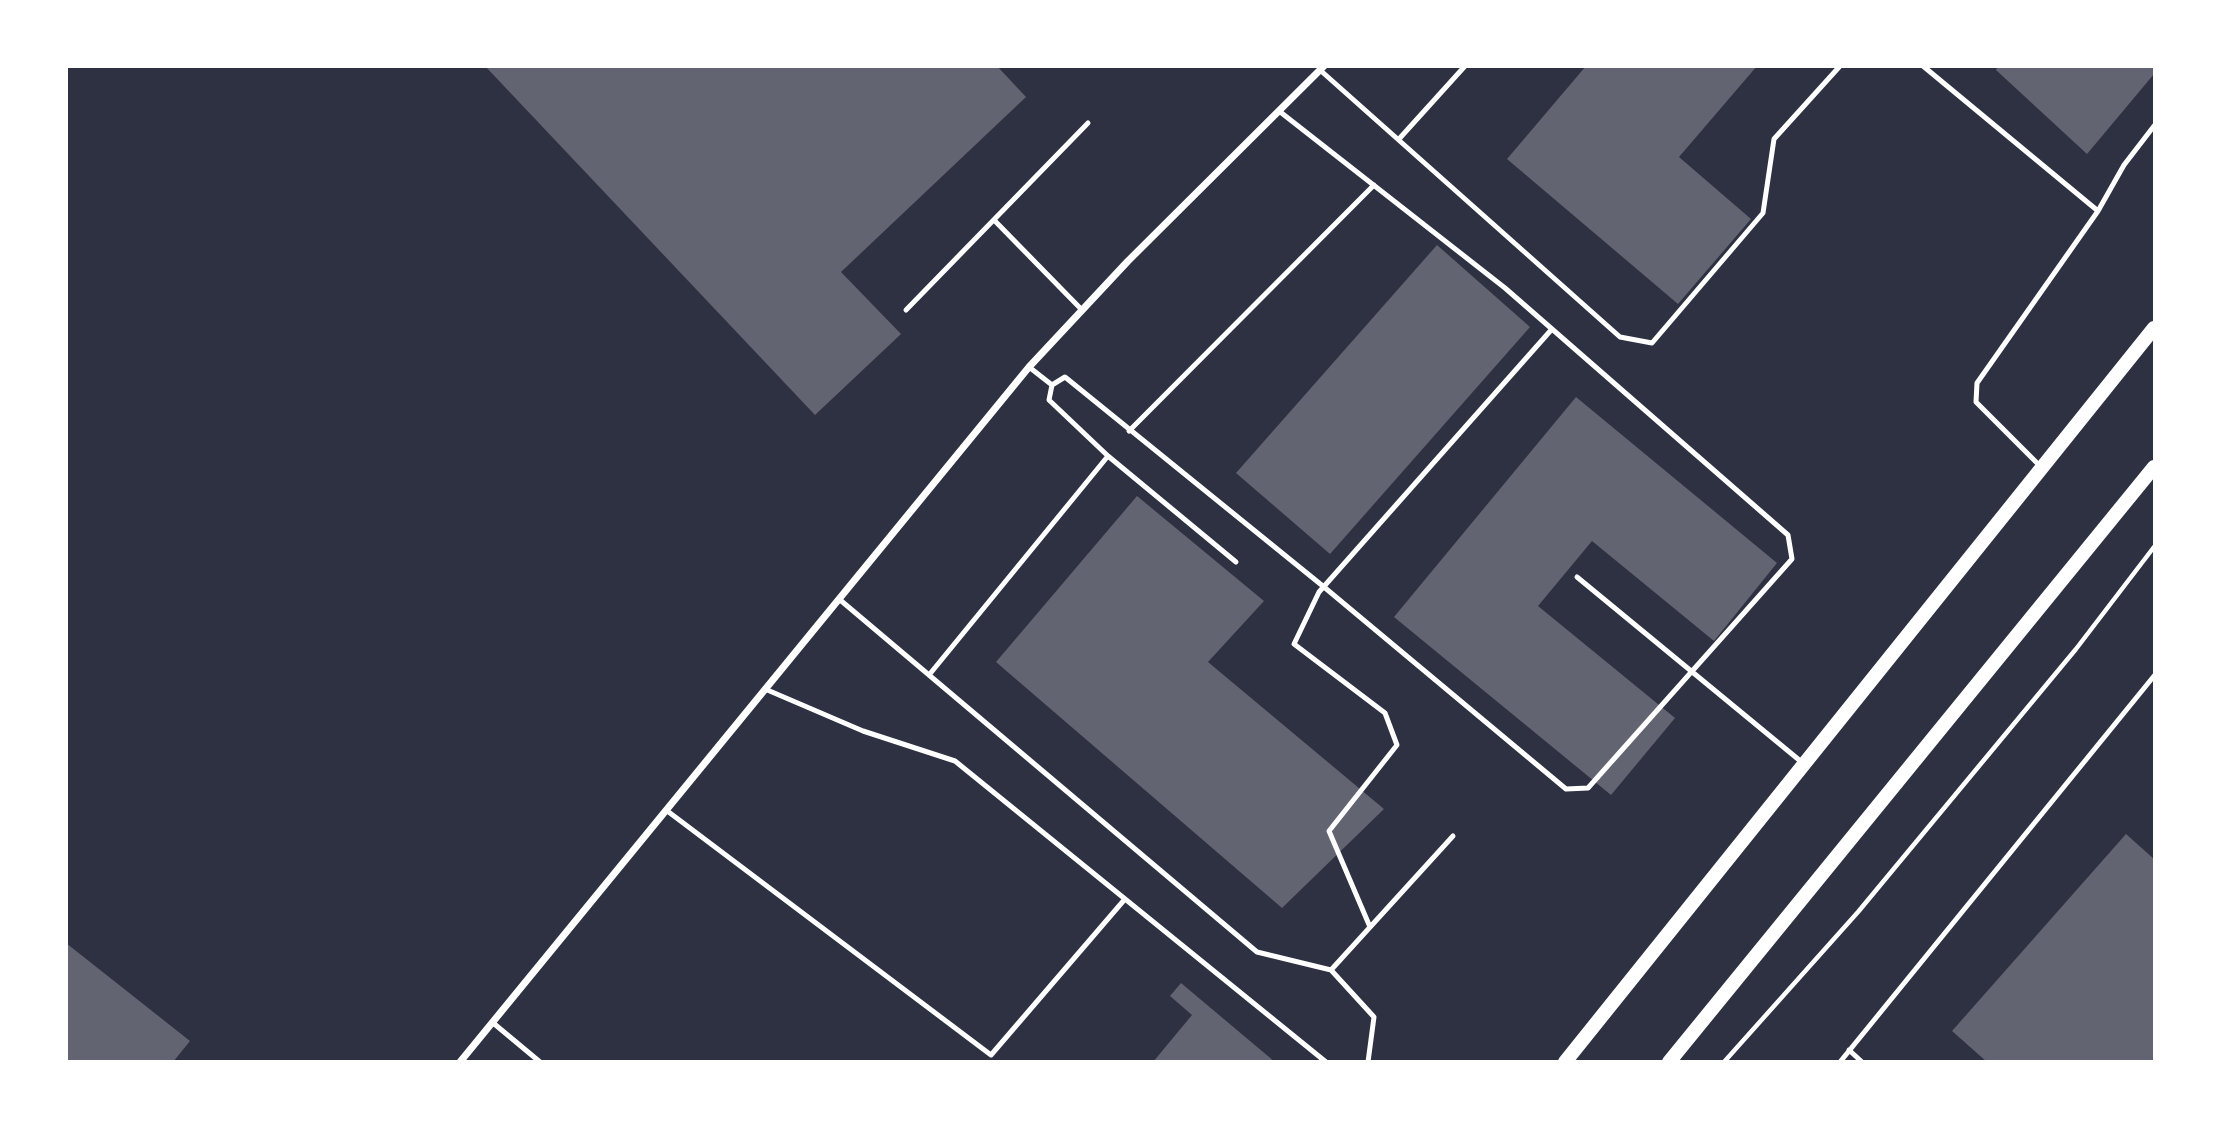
<!DOCTYPE html>
<style>
body{margin:0}
#map{position:relative;width:2221px;height:1128px;overflow:hidden;background:#2d3142;font-family:Merriweather,serif}
canvas{display:block}
.frame{position:absolute;inset:0;border:68px solid #fff;pointer-events:none}
</style>
<div id="map">
<canvas width="2221" height="1128"></canvas>
<div class="frame"></div>
</div>
<script>
const ctx = document.querySelector('canvas').getContext('2d');
ctx.lineJoin = 'round';
function paint(path, color) {
  ctx.fillStyle = color;
  ctx.fill(path, 'evenodd');
}
function poly(rows) {
  const path = new Path2D();
  for (const r of rows) {
    path.moveTo(r[0], r[1]);
    for (let i = 2; i < r.length; i += 2) path.lineTo(r[i], r[i + 1]);
  }
  return path;
}
function stroke(path, color, width, dash) {
  ctx.strokeStyle = color;
  ctx.lineWidth = width;
  ctx.lineCap = dash ? 'butt' : 'round';
  ctx.setLineDash(dash || []);
  ctx.stroke(path);
}
const building = poly([
 [485,66,997,66,1026,97,841,272,901,334,815,415],
 [1586,66,1757,66,1679,157,1751,219,1678,304,1507,159],
 [1998,66,2154,66,2154,74,2087,154,1996,70],
 [1437,245,1530,327,1330,554,1236,473],
 [1576,397,1777,563,1714,641,1592,541,1538,606,1675,718,1611,795,1394,617],
 [1137,496,1264,601,1208,662,1384,809,1282,908,996,662],
 [2126,834,2154,859,2154,1062,1987,1062,1952,1031],
 [66,943,190,1041,173,1062,66,1062],
 [1181,983,1275,1062,1153,1062,1192,1015,1170,996]
]);
const path = poly([
 [1724,1062,1858,912,2076,649,2154,547]
]);
const service = poly([
 [1923,66,2098,211,1977,383,1976,402,2042,468],
 [1320,70,1620,337,1652,343,1763,213,1774,139,1840,66],
 [1399,139,1465,66],
 [2098,211,2124,165,2154,126],
 [994,220,1082,310],
 [906,310,1088,123],
 [1029,367,1052,385],
 [1129,431,1374,185],
 [1108,456,1049,400,1052,385,1065,377,1324,587,1566,789,1588,788,1792,559,1788,535,1505,288,1279,111],
 [1577,577,1804,764],
 [839,599,1257,952,1331,970,1453,836],
 [929,675,1108,456,1236,562],
 [765,689,863,731,955,761,1326,1062],
 [666,810,991,1055,1125,899],
 [1370,927,1329,831,1397,745,1385,713,1294,644,1319,592,1552,329],
 [1331,970,1374,1017,1368,1062],
 [492,1022,540,1062],
 [1849,1050,1862,1062],
 [1840,1062,2154,676]
]);
const minor = poly([
 [460,1062,1029,367,1128,261,1324,66]
]);
const secondary = poly([
 [1565,1062,2154,328],
 [1669,1062,2154,467]
]);
paint(building, '#626471');
stroke(path, '#fff', 4.5);
stroke(service, '#fff', 5);
stroke(minor, '#fff', 7);
stroke(secondary, '#fff', 14);
</script>
